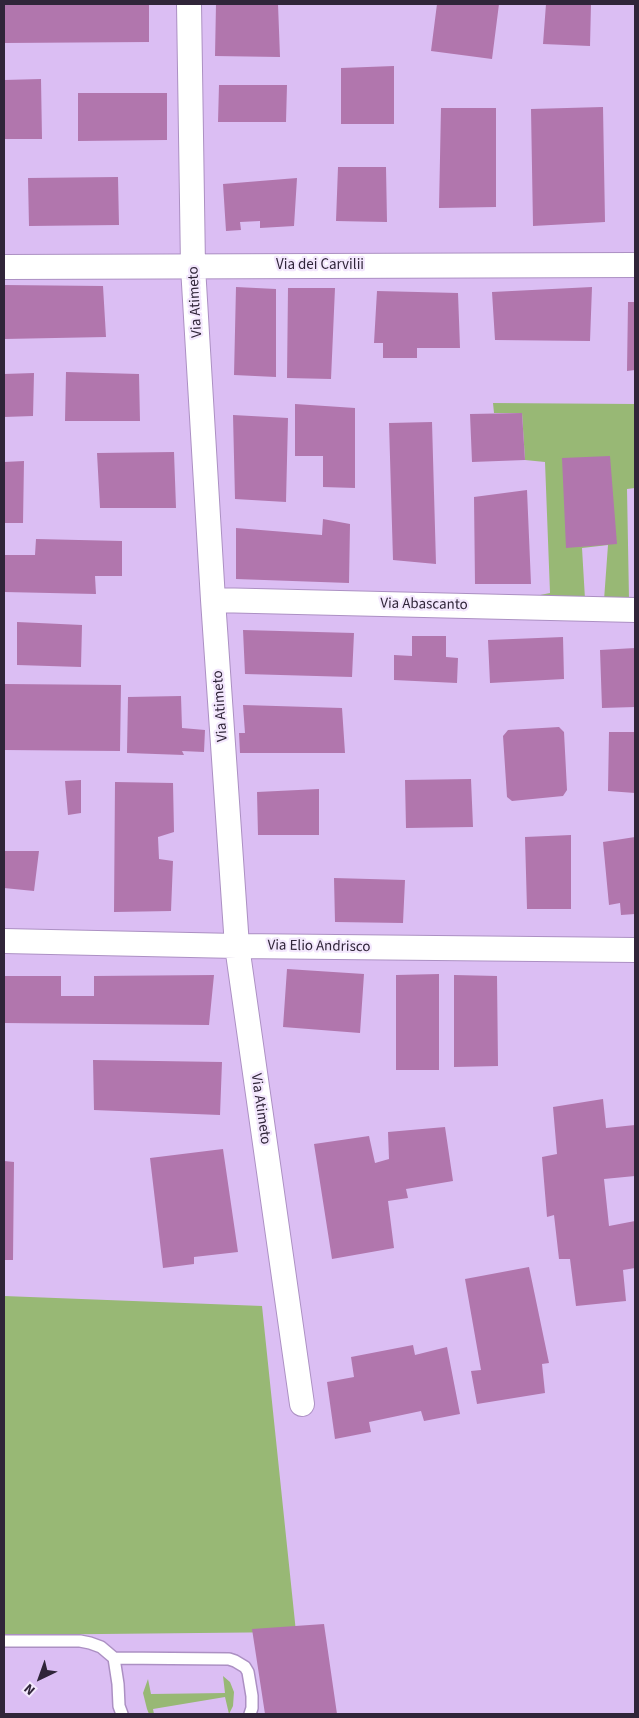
<!DOCTYPE html>
<style>
body{margin:0}
#map{position:relative;width:639px;height:1718px;overflow:hidden;background:#dbbef3;font-family:"Source Sans 3",sans-serif}
canvas{display:block}
.frame{position:absolute;inset:0;border:5px solid #302539;pointer-events:none}
.north{position:absolute;left:15px;top:1653px;width:50px;height:50px;-webkit-text-stroke:4px #f3e7fd;paint-order:stroke;rotate:222deg;font-size:14px;font-weight:700;line-height:20px;text-align:center;color:#302539}
.north::after{content:'';display:block;margin:auto;width:18px;height:22px;background:#302539;clip-path:polygon(50% 0,100% 100%,50% 72%,0 100%)}
</style>
<div id="map">
<canvas width="639" height="1718"></canvas>
<div class="frame"></div>
<div class="north">N</div>
</div>
<script>
const ctx = document.querySelector('canvas').getContext('2d');
ctx.lineJoin = 'round';
function paint(path, color) {
  ctx.fillStyle = color;
  ctx.fill(path, 'evenodd');
}
function poly(rows) {
  const path = new Path2D();
  for (const r of rows) {
    path.moveTo(r[0], r[1]);
    for (let i = 2; i < r.length; i += 2) path.lineTo(r[i], r[i + 1]);
  }
  return path;
}
function stroke(path, color, width, dash) {
  ctx.strokeStyle = color;
  ctx.lineWidth = width;
  ctx.lineCap = dash ? 'butt' : 'round';
  ctx.setLineDash(dash || []);
  ctx.stroke(path);
}
function label(font, color, halo, rows, align = 'center') {
  ctx.font = font + ' "Source Sans 3",sans-serif';
  ctx.lineWidth = 4.5;
  ctx.setLineDash([]);
  ctx.textBaseline = 'middle';
  ctx.strokeStyle = halo;
  ctx.fillStyle = color;
  for (const [text, x, y, turn = 0] of rows) {
    ctx.save();
    ctx.translate(x, y);
    ctx.rotate((+turn || 0) * Math.PI / 180);
    ctx.textAlign = isNaN(turn) ? turn : align;
    if (halo) ctx.strokeText(text, 0, 0);
    ctx.fillText(text, 0, 0);
    ctx.restore();
  }
}
const green = poly([
 [493,403,635,404,635,488,627,489,629,599,604,600,608,545,582,548,585,599,535,596,550,593,545,462,525,460,522,413,494,413],
 [4,1296,262,1306,296,1632,4,1635],
 [223,1676,230,1682,234,1692,233,1706,229,1714,225,1697,153,1709,154,1714,149,1714,147,1709,143,1693,148,1679,151,1694,225,1693]
]);
const building = poly([
 [4,4,149,4,149,42,4,43],
 [216,4,278,4,280,57,215,56],
 [437,4,499,4,492,59,431,51],
 [546,4,591,4,590,46,543,44],
 [394,66,394,124,341,124,341,68],
 [41,79,42,139,4,139,4,80],
 [219,85,287,85,286,122,218,122],
 [78,93,167,93,167,140,78,141],
 [603,107,605,222,533,226,531,109],
 [441,108,496,108,496,207,439,208],
 [338,167,386,167,387,222,336,221],
 [118,177,119,225,29,226,28,178],
 [297,178,294,226,260,228,260,221,240,222,241,230,226,231,223,184],
 [4,285,103,286,106,337,4,339],
 [236,287,276,289,276,377,234,375],
 [592,287,590,341,495,340,492,292],
 [288,288,335,288,331,379,287,378],
 [377,291,458,293,460,348,417,348,417,358,383,358,383,343,374,343],
 [628,302,635,302,635,370,627,371],
 [66,372,139,374,140,421,65,421],
 [34,373,33,416,4,417,4,374],
 [295,404,355,408,355,488,323,487,323,456,295,456],
 [522,413,525,460,472,462,470,414],
 [233,415,288,418,286,502,235,499],
 [432,422,436,564,393,560,389,423],
 [174,452,176,508,100,508,97,453],
 [610,456,617,544,566,548,562,458],
 [24,461,23,523,4,523,4,462],
 [527,490,531,584,475,584,474,497],
 [323,519,350,524,349,583,236,579,236,528,322,535],
 [36,539,122,541,122,576,95,576,96,594,4,592,4,555,35,555],
 [17,622,82,625,81,667,17,665],
 [243,630,354,633,352,677,245,674],
 [412,636,446,636,446,657,458,658,457,683,394,680,394,655,412,656],
 [563,637,564,679,490,683,488,640],
 [635,648,635,707,602,708,600,650],
 [4,684,121,685,120,751,4,750],
 [181,696,182,728,205,730,204,752,182,751,184,755,127,753,128,697],
 [243,705,342,708,345,753,240,753,239,733,245,733],
 [559,727,564,732,567,790,563,796,512,801,507,797,503,736,508,730],
 [609,732,635,732,635,793,608,791],
 [471,779,473,827,406,828,405,780],
 [81,780,81,813,68,815,65,781],
 [115,782,173,783,174,832,158,837,159,859,173,861,171,911,114,912],
 [319,789,319,835,258,835,257,792],
 [571,835,571,909,527,909,525,837],
 [635,837,635,914,621,915,620,903,609,905,603,842],
 [4,851,39,851,34,891,4,888],
 [334,878,405,880,403,923,335,922],
 [287,969,364,974,360,1033,283,1027],
 [439,974,439,1070,396,1070,396,975],
 [214,975,209,1025,4,1023,4,976,61,976,61,996,94,996,94,976],
 [454,975,497,976,498,1066,454,1067],
 [93,1060,222,1062,220,1115,94,1110],
 [603,1099,606,1128,635,1125,635,1176,604,1179,609,1226,635,1221,635,1268,623,1270,626,1301,576,1306,570,1259,559,1259,554,1215,547,1217,542,1157,557,1154,553,1107],
 [445,1127,453,1181,406,1189,408,1198,388,1201,394,1248,332,1259,314,1144,369,1136,375,1163,389,1159,388,1132],
 [223,1149,238,1252,194,1257,194,1264,163,1268,150,1158],
 [4,1161,14,1162,13,1260,4,1260],
 [529,1267,549,1363,542,1364,545,1393,477,1404,471,1371,481,1370,465,1279],
 [413,1345,415,1355,447,1347,460,1414,424,1421,421,1411,369,1422,371,1432,335,1439,327,1382,354,1377,351,1357],
 [324,1624,337,1714,265,1714,252,1629]
]);
const service = poly([
 [4,1641,80,1641,90,1643,101,1647,114,1658,118,1684,119,1706,122,1714],
 [114,1658,229,1659,235,1661,245,1667,248,1672,252,1696,252,1708,250,1714]
]);
const minor = poly([
 [189,4,193,267,213,600,237,946,302,1404],
 [4,267,635,265],
 [213,600,635,610],
 [4,941,237,946,635,950]
]);
const streetNames = [
 ["Via dei Carvilii",320,266],
 ["Via Atimeto",196,302,-93],
 ["Via Abascanto",424,605,1],
 ["Via Atimeto",221,706,-94],
 ["Via Elio Andrisco",319,947,1],
 ["Via Atimeto",260,1109,82]
];
paint(green, '#98b875');
paint(building, '#b176ad');
stroke(service, '#ac90c3', 14);
stroke(minor, '#ac90c3', 26);
stroke(service, '#fff', 11);
stroke(minor, '#fff', 24);
label('15px', '#302539', '#f3e7fd', streetNames);
</script>
